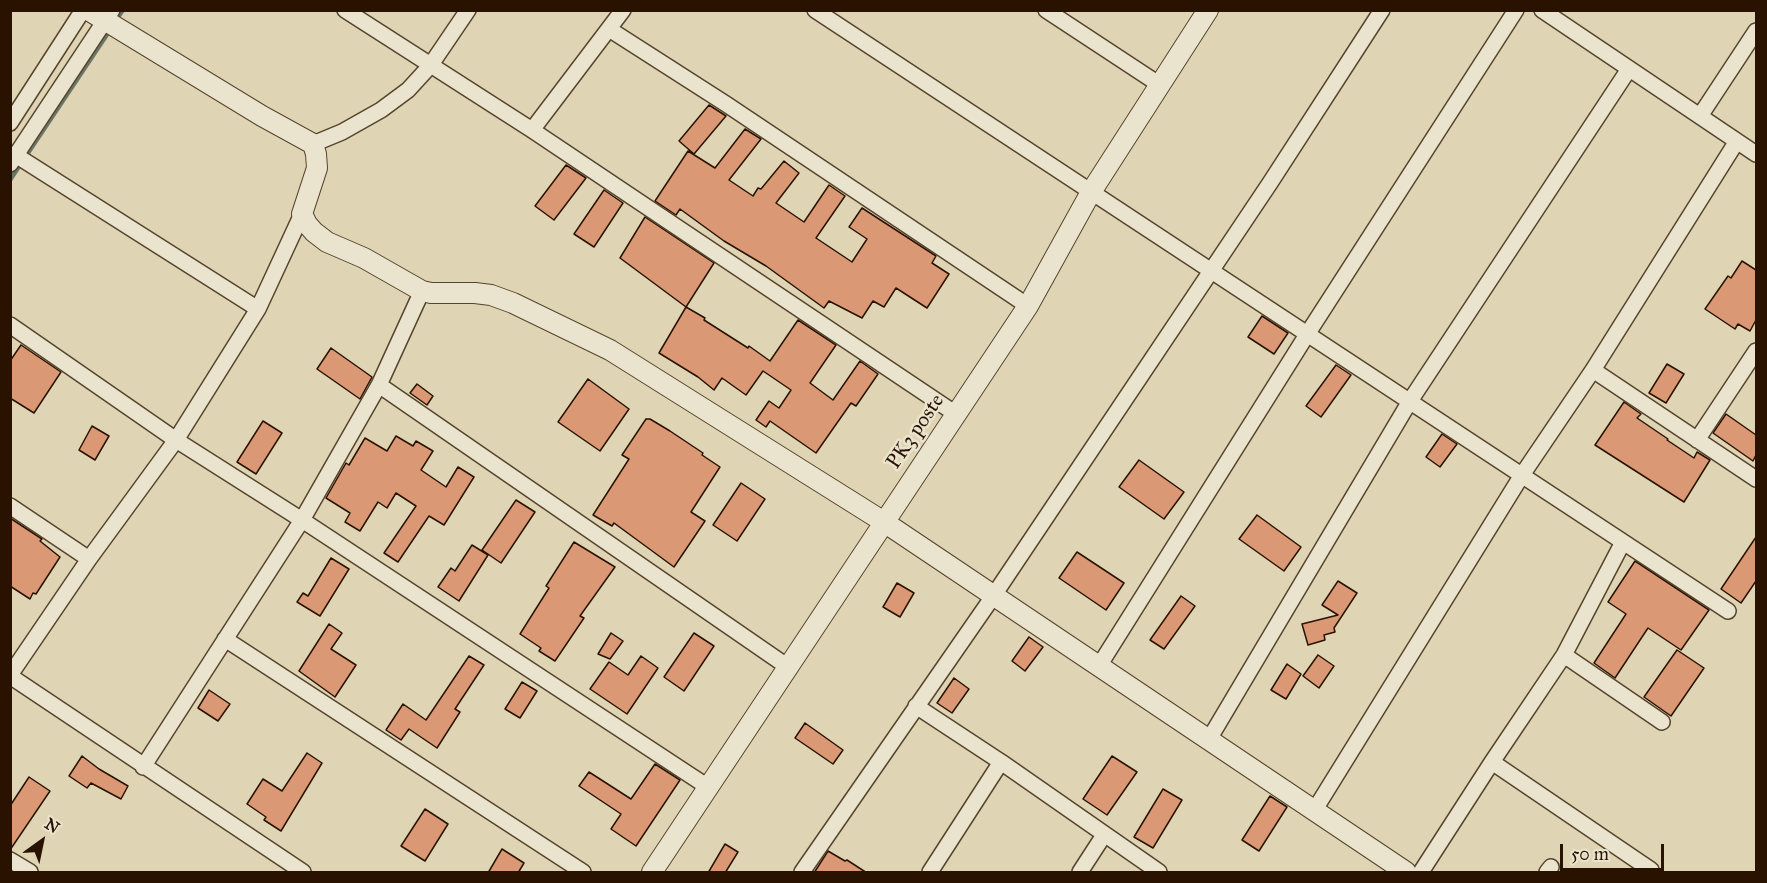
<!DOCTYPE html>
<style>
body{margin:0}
#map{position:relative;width:1767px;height:883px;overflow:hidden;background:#dfd5b4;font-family:"IM FELL Great Primer",serif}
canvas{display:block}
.frame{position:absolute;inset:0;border:12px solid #291300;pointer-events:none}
.north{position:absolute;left:12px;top:811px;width:60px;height:60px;-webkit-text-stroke:4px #eae4ce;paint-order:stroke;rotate:33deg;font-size:16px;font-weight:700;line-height:24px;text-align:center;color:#291300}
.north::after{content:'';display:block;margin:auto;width:21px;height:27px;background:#291300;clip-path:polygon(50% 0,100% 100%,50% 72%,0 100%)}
.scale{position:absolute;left:1560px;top:844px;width:104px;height:27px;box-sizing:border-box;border:3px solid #291300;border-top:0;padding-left:8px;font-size:18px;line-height:21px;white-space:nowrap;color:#291300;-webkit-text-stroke:4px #eae4ce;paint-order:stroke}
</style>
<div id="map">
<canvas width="1767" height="883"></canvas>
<div class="frame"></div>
<div class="north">N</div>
<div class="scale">50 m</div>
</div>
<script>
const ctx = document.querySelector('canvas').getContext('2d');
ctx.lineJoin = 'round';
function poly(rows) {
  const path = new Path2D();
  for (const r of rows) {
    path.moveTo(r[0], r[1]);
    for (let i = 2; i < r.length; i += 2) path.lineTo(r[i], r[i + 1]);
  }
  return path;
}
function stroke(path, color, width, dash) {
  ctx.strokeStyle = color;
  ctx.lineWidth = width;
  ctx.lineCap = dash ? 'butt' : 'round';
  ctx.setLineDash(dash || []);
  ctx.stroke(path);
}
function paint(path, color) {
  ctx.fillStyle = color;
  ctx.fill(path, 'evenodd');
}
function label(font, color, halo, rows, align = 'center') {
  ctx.font = font + ' "IM FELL Great Primer",serif';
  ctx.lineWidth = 5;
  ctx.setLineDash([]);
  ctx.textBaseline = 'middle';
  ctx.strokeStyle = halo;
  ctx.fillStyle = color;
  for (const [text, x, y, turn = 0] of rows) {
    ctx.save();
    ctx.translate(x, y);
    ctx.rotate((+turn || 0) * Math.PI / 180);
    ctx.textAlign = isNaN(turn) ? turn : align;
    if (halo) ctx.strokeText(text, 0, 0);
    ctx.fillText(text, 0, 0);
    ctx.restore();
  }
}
const stream = poly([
 [116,20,123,10],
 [10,180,110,30]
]);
const building = poly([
 [709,105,726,116,694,154,679,141,709,105],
 [745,129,761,139,729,180,753,196,758,188,761,189,784,161,799,173,776,203,804,222,829,185,845,196,816,238,852,262,867,239,849,227,862,208,936,256,932,263,949,274,927,308,896,288,884,307,873,301,862,318,829,301,824,308,766,266,724,241,680,209,676,215,655,201,688,151,715,168,745,129],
 [566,165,586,178,554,220,535,206,566,165],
 [604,190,623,203,594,247,574,234,604,190],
 [645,217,714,263,686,307,620,258,645,217],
 [1742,261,1756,270,1756,320,1750,331,1738,324,1735,329,1705,309,1728,276,1731,278,1742,261],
 [686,307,705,318,704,320,748,348,749,346,770,361,798,320,836,345,810,383,833,400,860,361,878,374,856,406,851,403,816,453,770,421,766,427,756,420,769,401,779,408,791,390,763,371,746,395,722,378,714,390,698,377,659,353,686,307],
 [1262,316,1288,333,1274,354,1248,337,1262,316],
 [21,345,61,372,34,413,10,398,10,361,21,345],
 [331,348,372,377,360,399,317,369,331,348],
 [1667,364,1684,374,1666,403,1649,393,1667,364],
 [1336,365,1351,375,1321,417,1306,406,1336,365],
 [588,379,629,409,600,451,558,422,588,379],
 [417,384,433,396,427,405,410,393,417,384],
 [1624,402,1641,414,1637,418,1668,439,1667,440,1694,458,1697,452,1710,460,1684,502,1595,445,1624,402],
 [1726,414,1756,435,1756,455,1753,461,1713,433,1726,414],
 [646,419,650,419,670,431,703,453,702,455,720,467,691,512,705,521,674,567,614,523,612,526,593,515,629,459,622,455,646,419],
 [263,421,282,433,256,474,237,462,263,421],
 [92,426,109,436,95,460,79,450,92,426],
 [1442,434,1457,444,1440,467,1426,457,1442,434],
 [396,436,413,446,416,441,433,451,421,470,446,487,458,467,474,477,444,525,429,516,398,562,384,553,416,506,396,493,387,508,378,502,360,531,345,522,350,513,326,498,346,463,349,465,365,438,387,451,396,436],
 [1139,460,1184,492,1164,519,1119,487,1139,460],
 [741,483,765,499,737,541,713,525,741,483],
 [516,500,535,512,501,563,482,550,516,500],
 [1257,515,1301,547,1284,571,1239,539,1257,515],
 [10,518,42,539,40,541,60,557,36,594,33,593,30,599,10,586,10,518],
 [1756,537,1756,581,1741,603,1721,589,1756,537],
 [574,542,615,567,580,616,584,618,555,661,539,651,541,648,520,634,549,588,546,586,574,542],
 [472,545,488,555,459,601,438,587,451,568,455,571,472,545],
 [1077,552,1124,583,1106,610,1059,578,1077,552],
 [331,558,349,569,320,616,297,602,303,593,308,596,331,558],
 [1635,561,1709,610,1681,650,1648,628,1615,678,1594,663,1626,614,1608,602,1635,561],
 [1338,581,1357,593,1334,628,1335,632,1324,635,1325,640,1308,645,1302,624,1338,615,1322,605,1338,581],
 [897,583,914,593,900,617,883,607,897,583],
 [1181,596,1195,606,1164,649,1150,640,1181,596],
 [329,624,342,633,331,649,356,665,335,697,299,671,329,624],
 [611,633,623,641,610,659,598,654,611,633],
 [694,633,714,646,684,691,664,677,694,633],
 [1029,637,1043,647,1025,671,1012,661,1029,637],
 [1677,650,1704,668,1671,716,1644,697,1677,650],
 [1318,655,1334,666,1319,688,1303,676,1318,655],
 [469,656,484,665,455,709,460,712,437,748,409,729,401,740,386,730,403,704,426,720,469,656],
 [641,656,658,668,627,714,590,689,609,662,628,675,641,656],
 [1287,664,1301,674,1286,699,1271,690,1287,664],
 [954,678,969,689,952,713,937,703,954,678],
 [522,682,537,691,520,718,505,709,522,682],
 [209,690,230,704,218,721,198,708,209,690],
 [805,723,843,750,833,764,795,738,805,723],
 [307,753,322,763,281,831,264,820,266,817,247,804,263,779,282,791,307,753],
 [82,756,99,769,128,786,121,799,91,783,87,788,69,776,82,756],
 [1112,756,1137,772,1107,815,1083,799,1112,756],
 [655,764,680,780,636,846,611,829,621,814,579,786,589,772,631,799,655,764],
 [29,777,50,791,10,850,10,806,29,777],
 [1163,789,1182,800,1153,848,1134,837,1163,789],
 [1270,796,1287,807,1259,851,1242,840,1270,796],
 [425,809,448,824,425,861,401,846,425,809],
 [725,844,738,852,725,873,708,873,725,844],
 [502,849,524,863,518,873,488,873,502,849],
 [828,851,845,861,847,860,867,873,814,873,828,851]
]);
const minor = poly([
 [345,10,532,130,956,414],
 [815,10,1728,611],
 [1046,10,1160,85],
 [1542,10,1756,154],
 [609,29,726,104,1028,306],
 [1700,116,1756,31],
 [10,123,83,10],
 [532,130,623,10],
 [313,144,342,132,381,110,408,90,430,66,468,10],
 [17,156,258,309],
 [10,164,112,10],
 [10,325,176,440,302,520,708,787],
 [1593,370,1756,479],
 [379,385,788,667],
 [1697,440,1756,351],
 [10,506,89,559],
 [225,639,583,872],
 [1564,655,1662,722],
 [1099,666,1308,333,1516,10],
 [10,675,89,559,176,440,258,309,302,214],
 [10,676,303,872],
 [916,706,1001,762,1159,872],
 [1208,741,1410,401,1629,69],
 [1492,762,1651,870],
 [143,767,302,520,379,385,422,291],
 [1314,811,1522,475,1593,370,1737,141],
 [10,860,30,872],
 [802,872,994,595,1270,183,1382,10],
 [930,872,1001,762],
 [1080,872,1104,835],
 [1421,872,1492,762,1564,655,1623,542],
 [1547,872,1551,867]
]);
const tertiary = poly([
 [88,10,262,116,313,144,316,154,317,168,302,214,307,224,314,232,327,242,364,258,422,291,431,293,475,293,491,295,513,303,610,350,884,522,1406,872],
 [652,872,1028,306,1091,192,1208,10]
]);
const streetNames = [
 ["PK3 poste",916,432,-56]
];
stroke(stream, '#697768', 4.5);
paint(building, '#db9874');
stroke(building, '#291300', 1.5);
stroke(minor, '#56442d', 18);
stroke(tertiary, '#56442d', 22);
stroke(minor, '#eae4ce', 15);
stroke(tertiary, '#eae4ce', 20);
label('21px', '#291300', '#eae4ce', streetNames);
</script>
